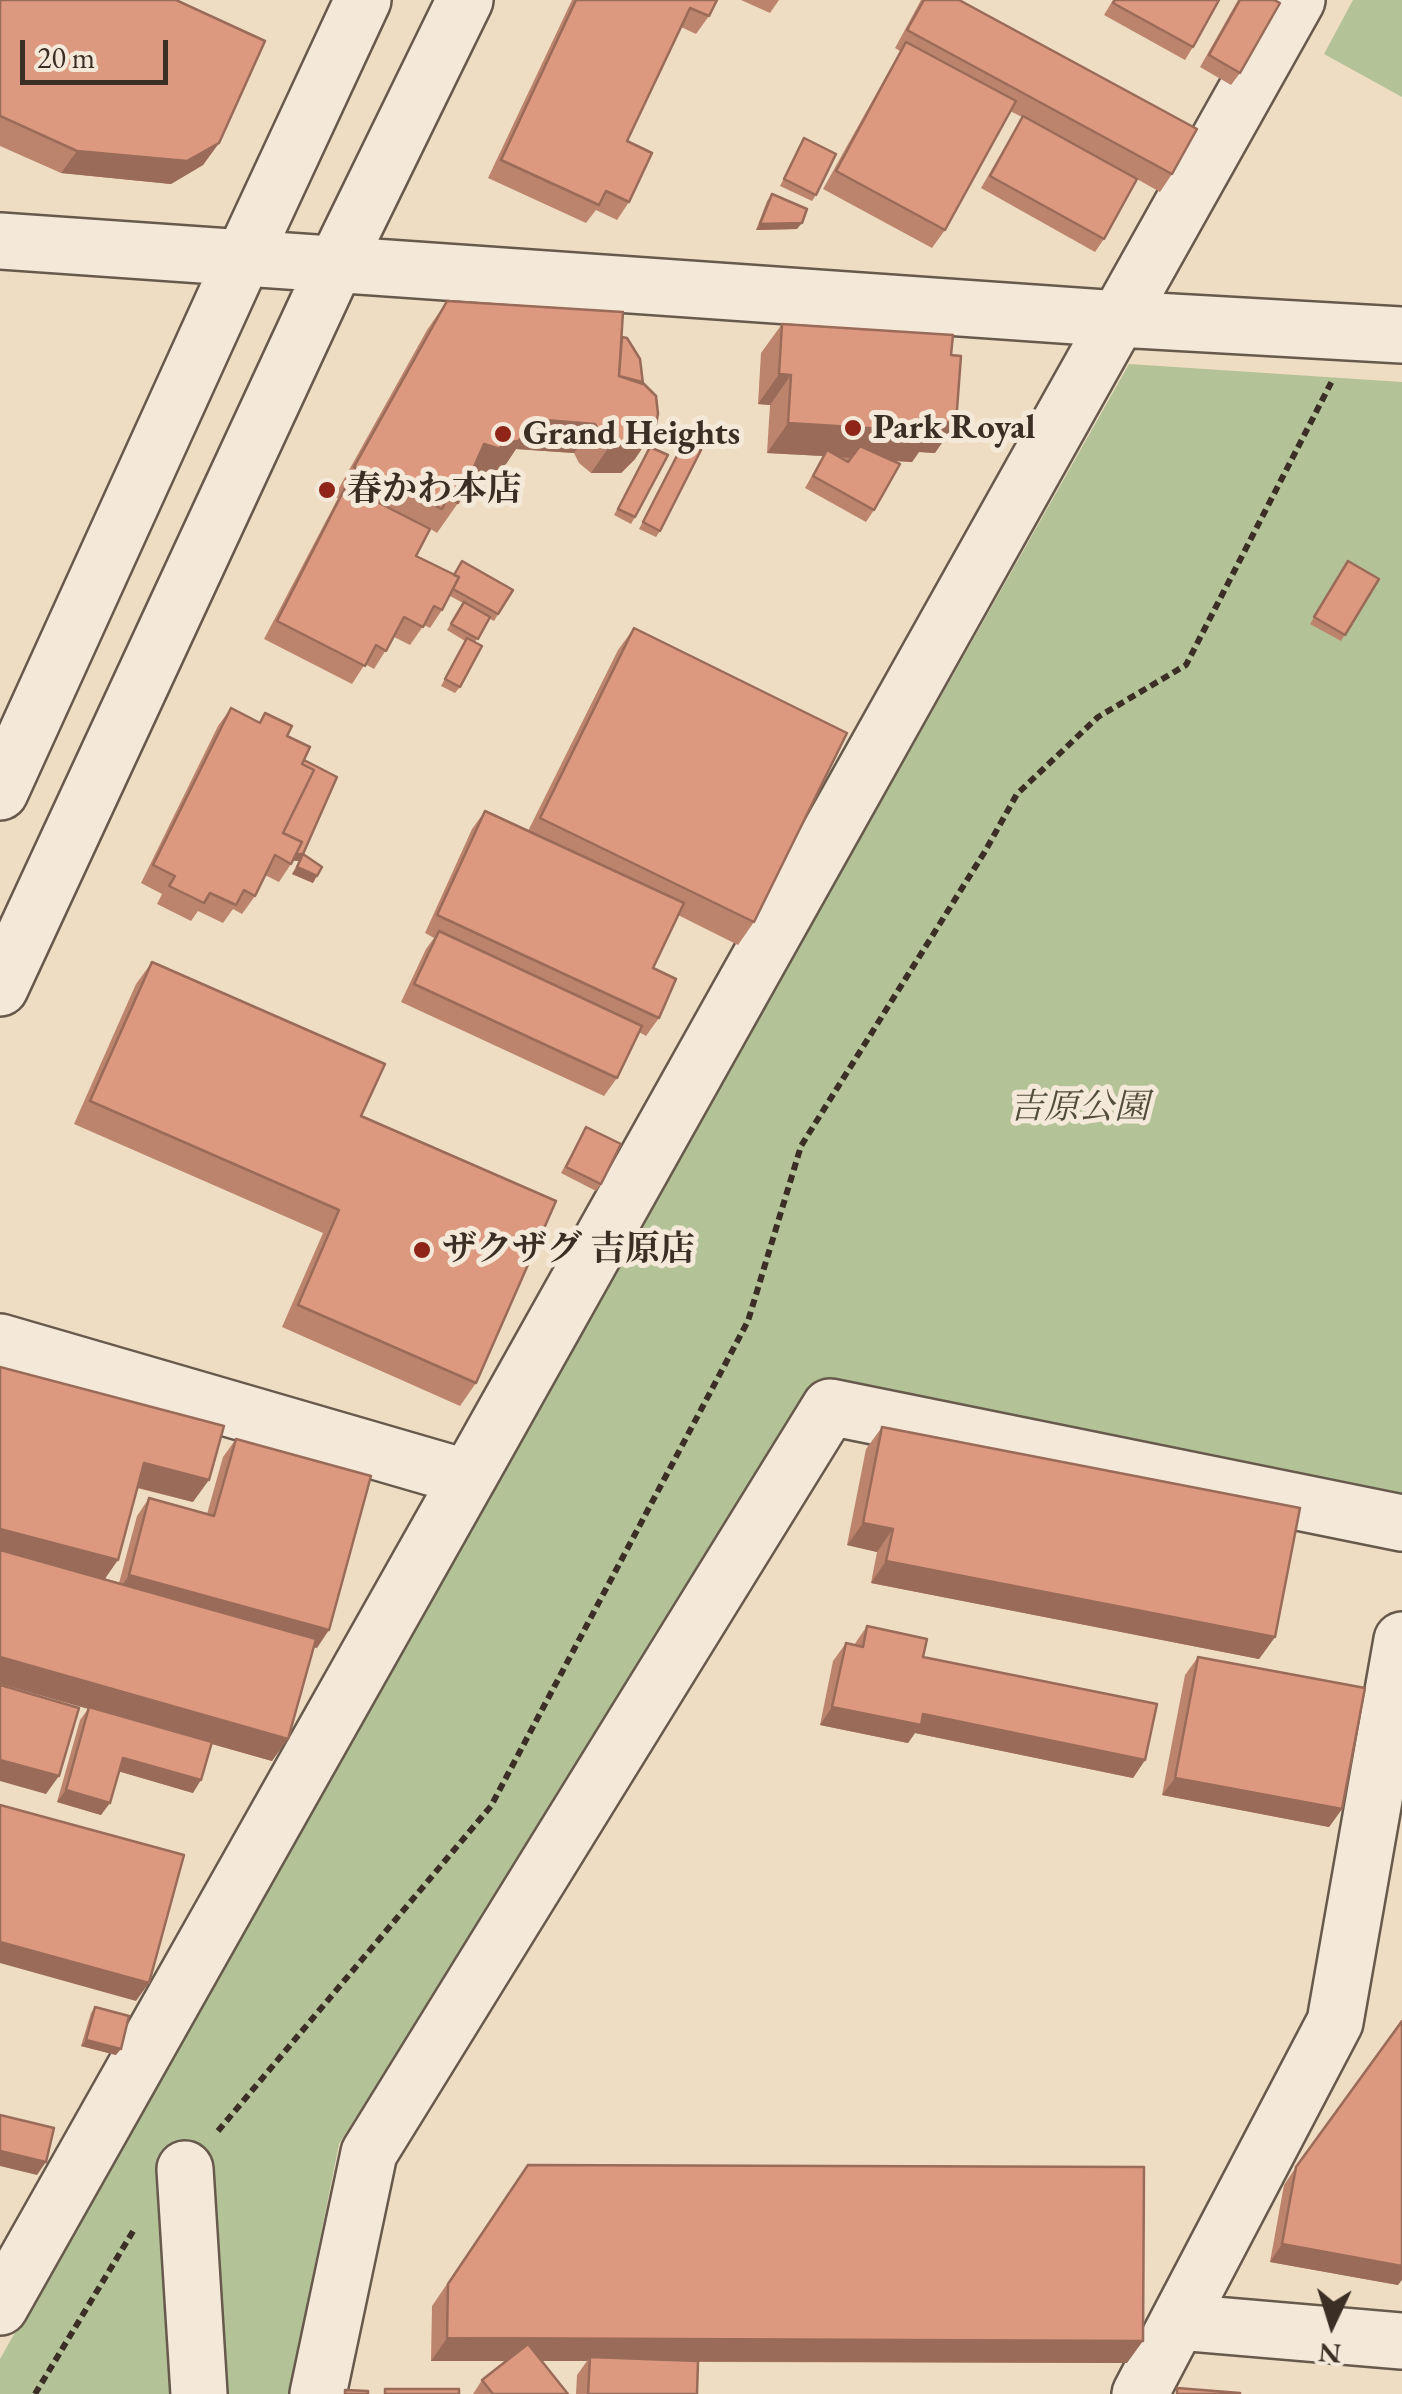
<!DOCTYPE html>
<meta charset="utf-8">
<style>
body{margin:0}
#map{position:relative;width:1402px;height:2394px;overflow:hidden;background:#eeddc3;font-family:"EB Garamond",serif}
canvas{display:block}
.north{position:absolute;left:1282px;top:2274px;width:100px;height:100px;-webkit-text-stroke:8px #f4e9d8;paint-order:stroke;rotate:184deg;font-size:28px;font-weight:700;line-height:40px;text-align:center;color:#3a2e25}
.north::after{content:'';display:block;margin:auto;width:35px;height:45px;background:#3a2e25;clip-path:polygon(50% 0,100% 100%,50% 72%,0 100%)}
.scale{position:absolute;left:20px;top:40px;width:148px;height:45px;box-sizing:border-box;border:5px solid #3a2e25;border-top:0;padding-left:12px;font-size:30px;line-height:35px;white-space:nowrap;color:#3a2e25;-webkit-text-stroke:8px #f4e9d8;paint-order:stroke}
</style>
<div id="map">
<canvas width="1402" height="2394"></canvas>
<div class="north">N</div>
<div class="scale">20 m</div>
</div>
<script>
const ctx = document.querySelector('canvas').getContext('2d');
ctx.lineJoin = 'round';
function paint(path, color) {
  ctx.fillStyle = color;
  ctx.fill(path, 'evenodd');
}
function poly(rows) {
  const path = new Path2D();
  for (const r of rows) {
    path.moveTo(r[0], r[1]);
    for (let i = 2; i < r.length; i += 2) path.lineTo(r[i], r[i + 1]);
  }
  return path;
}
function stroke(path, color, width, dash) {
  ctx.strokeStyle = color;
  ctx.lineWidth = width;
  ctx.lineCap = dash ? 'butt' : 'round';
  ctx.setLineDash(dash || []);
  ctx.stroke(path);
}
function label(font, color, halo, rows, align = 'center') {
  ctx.font = font + ' "EB Garamond","Noto Serif JP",serif';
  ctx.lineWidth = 10;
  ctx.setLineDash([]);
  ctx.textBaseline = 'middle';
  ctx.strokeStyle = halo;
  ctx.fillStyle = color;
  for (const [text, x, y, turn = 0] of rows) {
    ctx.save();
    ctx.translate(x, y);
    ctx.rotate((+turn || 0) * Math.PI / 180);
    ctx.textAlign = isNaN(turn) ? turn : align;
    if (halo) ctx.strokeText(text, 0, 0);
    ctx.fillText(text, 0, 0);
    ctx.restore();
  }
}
const green = poly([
 [1353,0,1402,0,1402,97,1324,54],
 [1129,364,1402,382,1402,1502,819,1390,339,2144,289,2394,0,2394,0,2359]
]);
const path = poly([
 [218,2131,491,1806,748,1321,801,1146,984,853,1017,794,1098,717,1186,665,1332,381],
 [35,2394,135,2228]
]);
const minor = poly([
 [0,241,1119,319,1402,335],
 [0,792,243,258,363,0],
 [0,988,336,264,465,0],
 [0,1342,468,1478,1297,0],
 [185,2169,199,2394],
 [0,2307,468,1478],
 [1179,2322,1402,2341],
 [318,2394,369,2153,830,1407,1402,1523],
 [1140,2394,1335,2022,1402,1640]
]);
const wall = poly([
 [0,0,219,143,203,165,171,184,61,173,0,146],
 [572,0,717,0,709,16,696,34,681,27,627,141,629,202,617,220,596,210,586,223,488,178],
 [741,0,779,0,770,13],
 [921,0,959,0,1172,174,1160,192,1137,179,1104,239,1095,252,981,188,1022,117,1010,111,945,230,932,248,823,189,900,51,895,48],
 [1113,0,1219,0,1193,47,1185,60,1104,15],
 [1238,0,1274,0,1240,73,1231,85,1200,67],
 [804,138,816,195,812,201,780,186],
 [772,194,797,229,756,230,767,201],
 [447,301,622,337,643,384,655,429,635,459,621,473,591,473,579,463,574,453,516,449,506,464,497,470,484,472,479,479,470,476,458,503,437,533,429,528,416,556,453,574,513,590,494,621,490,619,475,642,460,687,455,693,441,686,465,641,447,630,463,603,450,596,442,610,430,628,424,625,410,645,394,637,374,669,365,664,352,684,264,639,338,498,334,497,427,330],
 [782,324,935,453,919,452,912,462,893,461,874,510,866,522,805,488,823,456,767,453,770,405,758,404,761,353],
 [684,442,660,531,656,537,639,529],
 [650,447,635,517,631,524,614,515],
 [1348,561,1379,579,1341,641,1310,624],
 [634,628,754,922,738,945,678,915,653,968,659,1018,646,1036,639,1032,617,1078,604,1096,401,1002,426,949,434,938,425,933,472,829,485,811,528,831,618,650],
 [231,708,259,722,265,713,287,736,304,760,303,854,313,883,292,874,299,861,293,861,279,882,265,875,255,896,242,914,233,909,223,923,198,911,191,921,157,904,162,894,141,883,218,726],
 [152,962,361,1116,476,1383,460,1406,282,1327,323,1233,74,1124,136,984],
 [586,1127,601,1184,596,1191,561,1173],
 [0,1367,193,1502,137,1488,105,1579,119,1583,137,1516,149,1498,207,1514,223,1457,236,1439,317,1648,314,1647,272,1761,212,1744,193,1793,119,1771,101,1815,57,1802,80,1720,88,1709],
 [882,1427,1275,1637,1259,1659,871,1583,877,1552,847,1545,866,1449],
 [867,1626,923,1657,1145,1760,1133,1778,915,1733,908,1743,820,1725,833,1661,846,1643,854,1645],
 [1198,1657,1342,1809,1329,1827,1162,1795,1185,1675],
 [95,2007,116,2055,81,2046,91,2013],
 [528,2165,1127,2363,698,2362,697,2394,576,2394,577,2375,587,2361,542,2361,568,2394,473,2394,482,2380,506,2361,431,2361,432,2306],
 [1296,2167,1398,2285,1270,2262,1284,2185]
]);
const shadedWall = poly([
 [219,143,203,165,171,184,61,173,77,151],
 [802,223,797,229,756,230,760,224],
 [779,374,791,375,770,405,758,404],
 [532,419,595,424,574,453,516,449,506,464,497,470,484,472,479,479,464,473,484,444,502,443],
 [934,422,956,423,935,453,919,452,912,462,824,456,827,450,823,456,767,453,788,423],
 [655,429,635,459,621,473,591,473,611,444],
 [294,854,303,854,299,861,289,860],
 [297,867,317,876,313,883,292,874],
 [144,1463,209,1480,193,1502,128,1485],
 [863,1523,893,1529,877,1552,847,1545],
 [0,1529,118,1560,102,1583,0,1555],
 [886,1561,1275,1637,1259,1659,871,1583],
 [129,1575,329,1630,317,1648,117,1593],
 [0,1657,288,1739,272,1761,0,1684],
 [832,1707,923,1714,1145,1760,1133,1778,915,1733,908,1743,820,1725],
 [123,1758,201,1780,193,1793,114,1770],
 [0,1760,59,1776,46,1794,0,1781],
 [1175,1778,1342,1809,1329,1827,1162,1795],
 [66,1790,110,1803,101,1815,57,1802],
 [0,1942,149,1983,136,2001,0,1963],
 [86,2040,121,2049,116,2055,81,2046],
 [0,2151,46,2162,37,2175,0,2166],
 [1282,2244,1402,2266,1402,2280,1398,2285,1270,2262],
 [447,2338,1143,2341,1127,2363,589,2361,590,2357,587,2361,431,2361]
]);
const building = poly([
 [0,0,176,0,265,41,219,143,187,161,77,151,0,116,0,0],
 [576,0,717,0,709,16,690,8,627,141,652,153,629,202,606,191,599,205,501,160,576,0],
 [924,0,959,0,1197,129,1172,174,907,30,924,0],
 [1115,0,1219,0,1193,47,1113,3,1115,0],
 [1240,0,1274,0,1280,3,1240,73,1209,55,1240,0],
 [906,42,1016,101,945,230,836,171,906,42],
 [1023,116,1137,179,1104,239,990,176,1023,116],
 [804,138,836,154,816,195,784,179,804,138],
 [772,194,807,209,802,223,760,224,772,194],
 [447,301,623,312,619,376,642,382,656,396,658,414,655,429,641,443,611,444,600,434,595,424,532,419,527,434,518,441,502,443,500,449,484,444,458,503,448,497,442,509,354,467,447,301],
 [782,324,953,335,951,355,961,356,956,423,934,422,933,432,788,423,791,375,779,374,782,324],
 [622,337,627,338,640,359,643,384,619,376,622,337],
 [684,442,701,450,660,531,643,522,684,442],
 [860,446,900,464,874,510,813,476,827,450,848,462,860,446],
 [650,447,668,455,635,517,618,509,650,447],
 [346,486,430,529,416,556,459,577,442,610,434,606,423,627,404,617,386,651,376,645,365,666,277,621,346,486],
 [462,561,513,590,498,614,453,589,459,577,454,575,462,561],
 [1348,561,1379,579,1345,635,1314,617,1348,561],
 [464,602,490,617,478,639,451,624,464,602],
 [634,628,847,733,754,922,540,818,634,628],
 [467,638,482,646,460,687,445,679,467,638],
 [231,708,260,723,265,713,292,726,287,736,310,747,302,764,314,770,283,833,302,842,291,864,275,855,255,896,244,890,236,905,210,893,204,903,169,886,175,876,153,865,231,708],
 [304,760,337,777,303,854,296,854,302,842,283,833,314,770,302,764,304,760],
 [485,811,684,903,653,968,676,979,659,1018,437,915,485,811],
 [303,854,322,867,317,876,297,867,303,854],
 [439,931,642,1026,617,1078,414,984,439,931],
 [152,962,385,1064,361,1116,556,1201,476,1383,298,1305,339,1210,90,1101,152,962],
 [586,1127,621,1144,601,1184,566,1167,586,1127],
 [0,1367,224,1426,209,1480,144,1463,118,1560,0,1529,0,1367],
 [882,1427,1300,1508,1275,1637,886,1561,893,1529,863,1523,882,1427],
 [236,1439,371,1476,329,1630,129,1575,149,1498,214,1516,236,1439],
 [0,1550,316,1639,288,1739,0,1657,0,1550],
 [867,1626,927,1639,923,1657,1157,1704,1145,1760,923,1714,921,1725,832,1707,846,1643,863,1647,867,1626],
 [1198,1657,1365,1688,1342,1809,1175,1778,1198,1657],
 [0,1685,79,1708,59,1776,0,1760,0,1685],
 [89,1707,212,1742,201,1780,123,1758,110,1803,66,1790,89,1707],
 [0,1805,184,1855,149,1983,0,1942,0,1805],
 [95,2007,129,2016,121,2049,86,2040,95,2007],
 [1402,2021,1402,2266,1282,2244,1296,2167,1402,2021],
 [0,2115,54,2128,46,2162,0,2151,0,2115],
 [528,2165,1144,2167,1143,2341,447,2338,448,2284,528,2165],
 [528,2344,568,2394,493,2394,482,2380,528,2344],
 [590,2357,698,2361,697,2394,588,2394,590,2357],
 [1177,2388,1240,2393,1240,2394,1177,2394,1177,2388],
 [385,2389,459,2389,459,2394,385,2394,385,2389],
 [345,2390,368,2391,368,2394,345,2394,345,2390]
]);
const markers = [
 [853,428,10,"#8f2418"],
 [503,434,10,"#8f2418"],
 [327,490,10,"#8f2418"],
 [422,1250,10,"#8f2418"]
];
const poiNames = [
 ["Park Royal",873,428],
 ["Grand Heights",523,434],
 ["春かわ本店",347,490],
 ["ザクザグ 吉原店",442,1250]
];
const parkNames = [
 ["吉原公園",1079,1108]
];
paint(green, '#b4c297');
stroke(minor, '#675a4c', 60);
stroke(path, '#3a2e25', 6, [8, 5]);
stroke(minor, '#f4e9d8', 55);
paint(wall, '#bd846d');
paint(shadedWall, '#9a6b59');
paint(building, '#dc997f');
stroke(building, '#9a6b59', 2.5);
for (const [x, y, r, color] of markers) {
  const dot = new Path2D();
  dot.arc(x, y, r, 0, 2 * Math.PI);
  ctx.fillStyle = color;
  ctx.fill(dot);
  stroke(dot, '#f4e9d8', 4);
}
label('bold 35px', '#3a2e25', '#f4e9d8', poiNames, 'left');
label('italic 35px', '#524c3c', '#f4e9d8', parkNames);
</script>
